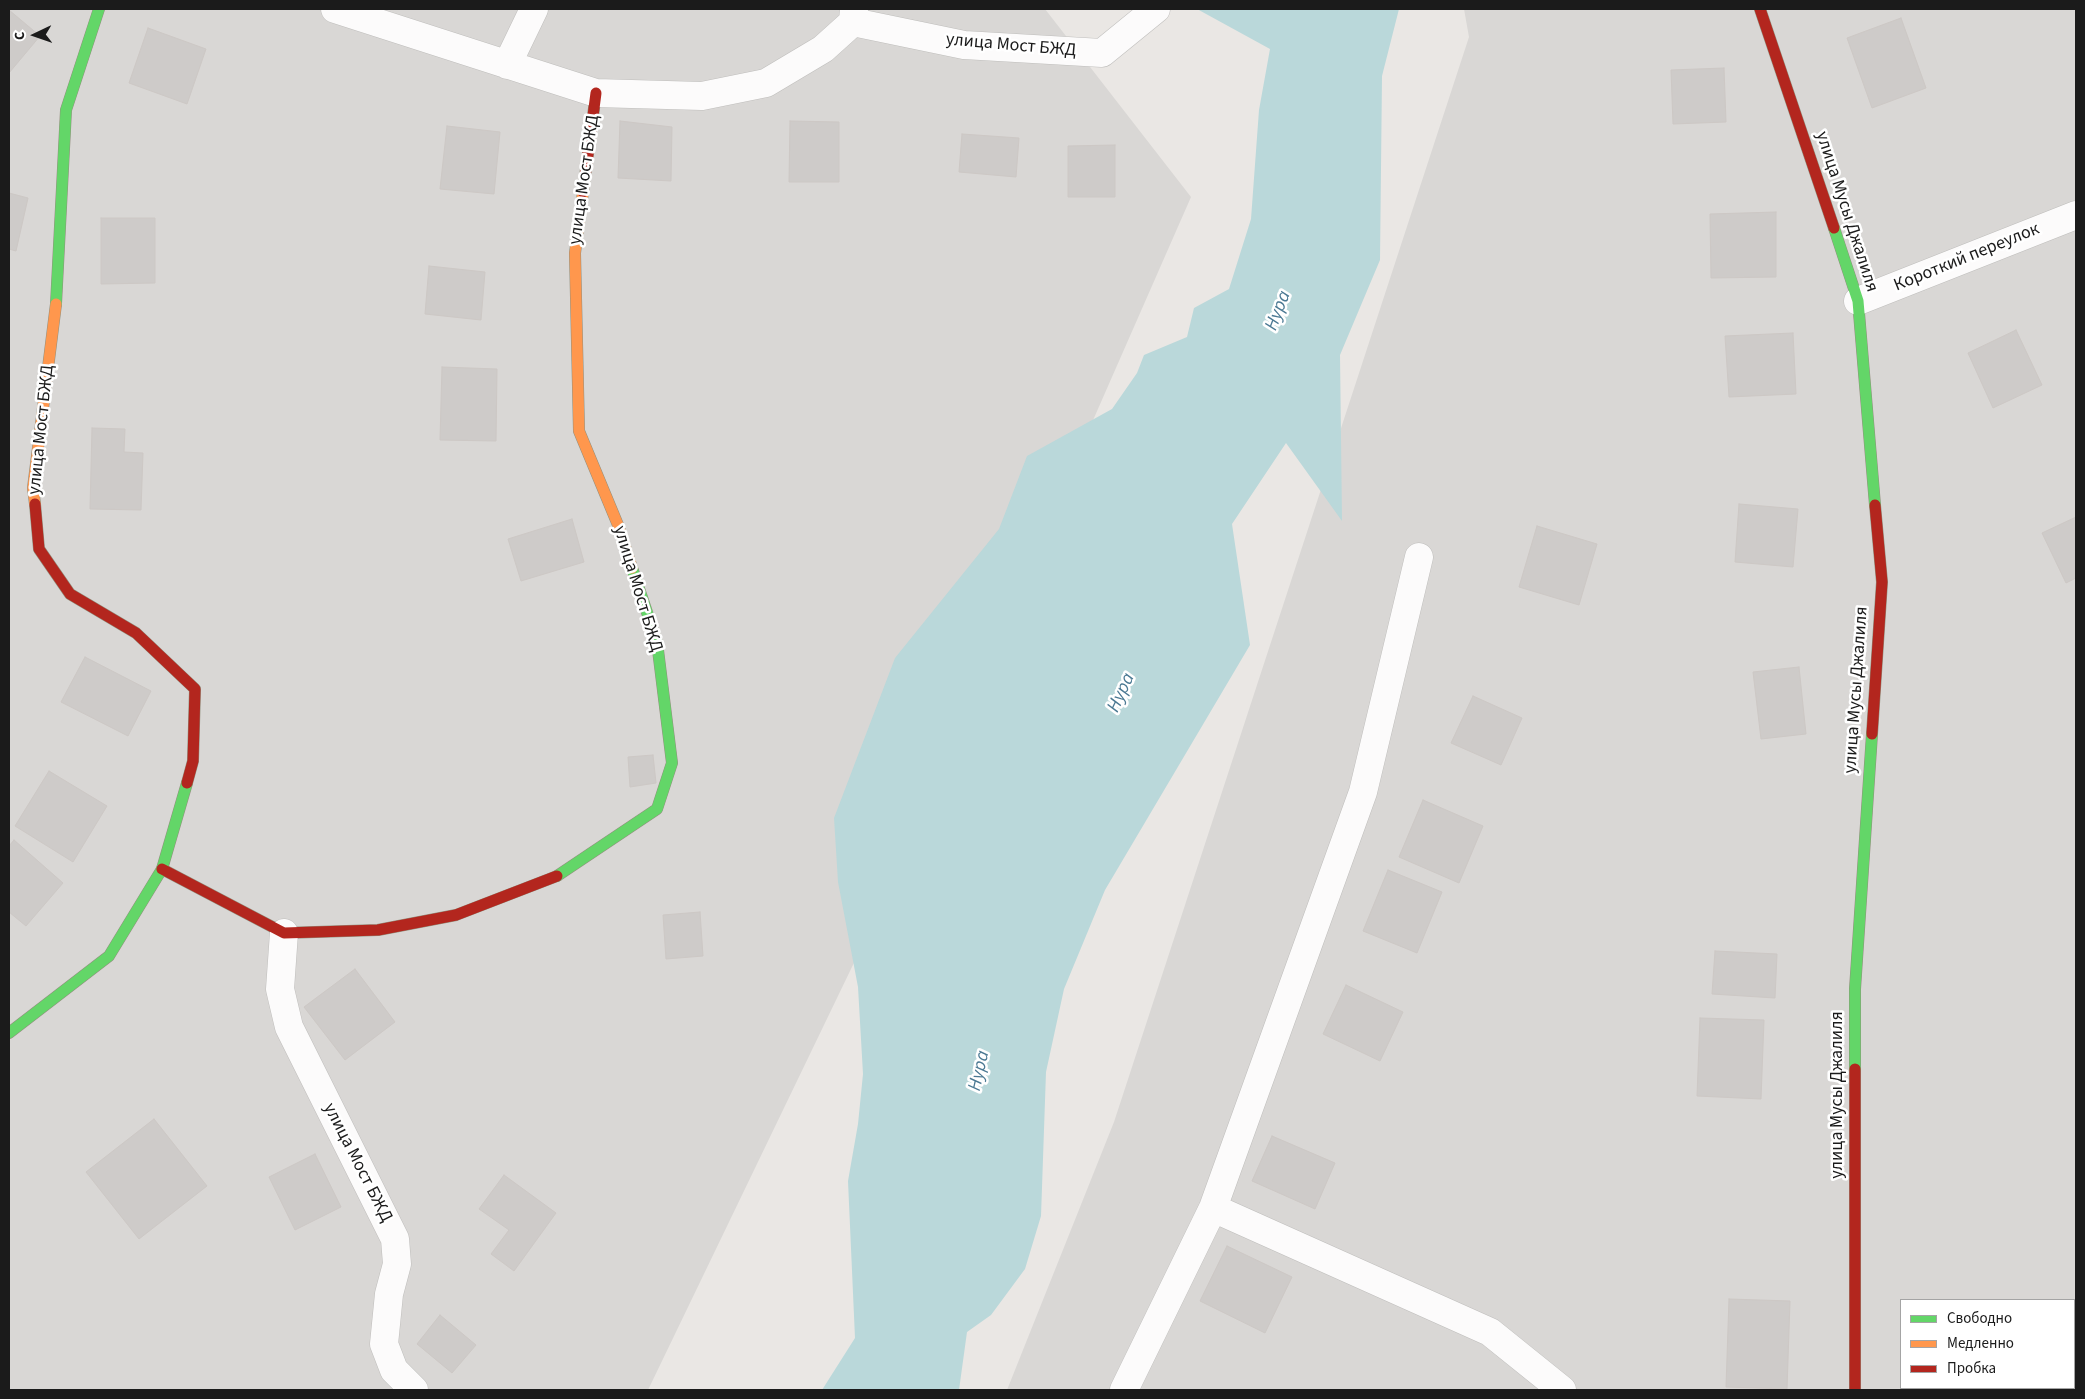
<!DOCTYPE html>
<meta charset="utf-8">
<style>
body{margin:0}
#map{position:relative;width:2085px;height:1399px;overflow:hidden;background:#eae7e4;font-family:"Source Sans 3",sans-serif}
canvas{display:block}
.frame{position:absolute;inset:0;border:10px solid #1b1b1b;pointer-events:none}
.legend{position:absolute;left:1900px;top:1299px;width:175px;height:90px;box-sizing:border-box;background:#fff;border:1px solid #a4a4a4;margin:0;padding:6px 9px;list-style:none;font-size:15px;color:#1b1b1b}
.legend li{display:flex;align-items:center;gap:10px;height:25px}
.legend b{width:25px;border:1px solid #a4a4a4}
.north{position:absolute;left:10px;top:10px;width:50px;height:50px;-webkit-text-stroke:4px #fff;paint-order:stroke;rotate:267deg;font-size:14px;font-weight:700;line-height:20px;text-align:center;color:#1b1b1b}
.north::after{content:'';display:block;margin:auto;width:18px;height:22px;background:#1b1b1b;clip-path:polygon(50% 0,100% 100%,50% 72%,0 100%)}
</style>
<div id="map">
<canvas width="2085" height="1399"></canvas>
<div class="frame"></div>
<ul class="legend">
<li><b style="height:6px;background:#63d668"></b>Свободно</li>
<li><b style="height:6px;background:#ff974d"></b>Медленно</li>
<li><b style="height:6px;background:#b3261e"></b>Пробка</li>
</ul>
<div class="north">С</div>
</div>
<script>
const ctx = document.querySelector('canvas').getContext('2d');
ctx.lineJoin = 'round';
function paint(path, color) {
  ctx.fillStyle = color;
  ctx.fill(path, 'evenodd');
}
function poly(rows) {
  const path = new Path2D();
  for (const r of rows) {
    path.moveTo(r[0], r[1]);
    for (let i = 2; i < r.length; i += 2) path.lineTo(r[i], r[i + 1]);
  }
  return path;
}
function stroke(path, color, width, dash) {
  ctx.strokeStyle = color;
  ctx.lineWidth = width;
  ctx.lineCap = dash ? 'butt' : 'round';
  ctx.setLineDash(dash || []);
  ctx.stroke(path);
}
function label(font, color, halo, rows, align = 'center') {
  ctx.font = font + ' "Source Sans 3",sans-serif';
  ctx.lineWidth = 5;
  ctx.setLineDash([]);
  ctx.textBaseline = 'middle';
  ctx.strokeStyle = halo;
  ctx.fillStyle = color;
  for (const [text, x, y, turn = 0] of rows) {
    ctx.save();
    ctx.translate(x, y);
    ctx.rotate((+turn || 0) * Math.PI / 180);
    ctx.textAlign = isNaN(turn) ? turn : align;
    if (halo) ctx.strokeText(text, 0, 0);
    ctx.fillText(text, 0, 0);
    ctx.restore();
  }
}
const residential = poly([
 [9,9,1045,9,1191,197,864,942,648,1390,9,1390],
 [1464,9,2076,9,2076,1390,1007,1390,1114,1122,1469,37],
 [1901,1300,2074,1300,2074,1388,1901,1388]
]);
const water = poly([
 [1197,9,1399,9,1382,76,1380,260,1340,355,1342,521,1286,443,1232,524,1250,645,1105,890,1064,989,1046,1072,1041,1216,1025,1269,991,1315,967,1332,959,1390,822,1390,855,1338,848,1181,858,1124,863,1074,858,987,838,882,834,818,895,658,999,529,1027,456,1112,409,1137,373,1144,355,1187,337,1194,308,1229,289,1251,219,1259,110,1270,49]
]);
const building = poly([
 [9,10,40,36,9,73,9,10],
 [1901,18,1926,88,1872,108,1847,38,1901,18],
 [148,28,206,49,187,104,129,83,148,28],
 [1724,68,1726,122,1673,124,1671,70,1724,68],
 [620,121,672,127,671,181,618,178,620,121],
 [790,121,839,122,839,182,789,182,790,121],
 [447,126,500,132,494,194,440,189,447,126],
 [962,134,1019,138,1016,177,959,172,962,134],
 [1115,145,1115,197,1068,197,1068,146,1115,145],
 [9,193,28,198,16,251,9,249,9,193],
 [1776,212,1776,277,1711,278,1710,214,1776,212],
 [101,218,155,218,155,283,101,284,101,218],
 [429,266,485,272,481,320,425,314,429,266],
 [2016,330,2042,385,1993,408,1968,353,2016,330],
 [1793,333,1796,394,1729,397,1725,336,1793,333],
 [442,367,497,369,496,441,440,440,442,367],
 [92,428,125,429,124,452,143,453,141,510,90,509,92,428],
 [1739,504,1798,509,1793,567,1735,562,1739,504],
 [2076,517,2076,578,2066,583,2042,533,2076,517],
 [572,519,584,562,521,581,508,539,572,519],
 [1537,526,1597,544,1579,605,1519,587,1537,526],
 [85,657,151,691,128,736,61,702,85,657],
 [1799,667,1806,734,1761,739,1753,672,1799,667],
 [1473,696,1522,718,1501,765,1451,743,1473,696],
 [653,755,656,783,630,787,628,757,653,755],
 [49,771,107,806,73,862,15,826,49,771],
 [1423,800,1483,826,1459,883,1399,857,1423,800],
 [14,840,63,883,26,926,9,912,9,846,14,840],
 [1388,870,1442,892,1417,953,1363,931,1388,870],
 [700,912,703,956,666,959,663,915,700,912],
 [1715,951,1777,954,1775,998,1712,994,1715,951],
 [355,969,395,1022,345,1060,304,1007,355,969],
 [1346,985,1403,1012,1380,1061,1323,1034,1346,985],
 [1700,1018,1764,1020,1761,1099,1697,1096,1700,1018],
 [154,1119,207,1186,139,1239,86,1172,154,1119],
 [1272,1136,1335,1163,1315,1209,1252,1181,1272,1136],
 [315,1154,341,1207,295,1230,269,1177,315,1154],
 [504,1175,556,1213,514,1271,491,1254,509,1230,479,1209,504,1175],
 [1227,1246,1292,1277,1265,1333,1200,1301,1227,1246],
 [1729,1299,1790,1301,1787,1389,1726,1387,1729,1299],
 [440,1315,476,1345,452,1373,417,1344,440,1315]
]);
const street = poly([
 [335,9,596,93,702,96,766,83,823,49,853,22,854,9],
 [853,22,964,45,1102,53,1156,9],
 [507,65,534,9],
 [1858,301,2076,215],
 [284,933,280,989,289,1027,395,1239,397,1264,389,1294,384,1344,394,1370,414,1390],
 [1213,1208,1490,1332,1562,1390],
 [1124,1390,1213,1208,1363,792,1419,557]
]);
const fast = poly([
 [1834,228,1858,301,1875,505],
 [56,304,66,110,99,9],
 [557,876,657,809,672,763,657,642,632,568],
 [9,1033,109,956,162,869,187,783],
 [1855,1069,1855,989,1872,734]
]);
const slow = poly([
 [583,192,575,253,579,431,618,525,632,568],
 [35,504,33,488,56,304]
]);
const jam = poly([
 [1760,9,1834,228],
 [583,192,596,93],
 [35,504,39,549,70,594,136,633,195,689,193,761,187,783],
 [1872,734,1882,582,1875,505],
 [162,869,284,933,378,930,456,915,557,876],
 [1855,1069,1855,1390]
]);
const streetNames = [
 ["улица Мост БЖД",1011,46,5],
 ["улица Мост БЖД",585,180,-82],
 ["улица Мусы Джалиля",1846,212,72],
 ["Короткий переулок",1967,258,-22],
 ["улица Мост БЖД",42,430,-84],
 ["улица Мост БЖД",637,589,73],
 ["улица Мусы Джалиля",1857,690,-86],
 ["улица Мусы Джалиля",1838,1095,-90],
 ["улица Мост БЖД",357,1163,63]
];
const waterNames = [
 ["Нура",1279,311,-69],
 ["Нура",1122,693,-65],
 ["Нура",980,1071,-77]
];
paint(residential, '#d9d7d5');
paint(water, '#bad8da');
paint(building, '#cecbc9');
stroke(building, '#cdc8c5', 1);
stroke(street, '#bfbebc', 29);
stroke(fast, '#92907e', 12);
stroke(slow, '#92907e', 12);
stroke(jam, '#92907e', 12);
stroke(street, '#fcfbfb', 28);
stroke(fast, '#63d668', 11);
stroke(slow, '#ff974d', 11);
stroke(jam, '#b3261e', 11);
label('18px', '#1b1b1b', '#fff', streetNames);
label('italic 19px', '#4b7993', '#fff', waterNames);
</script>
